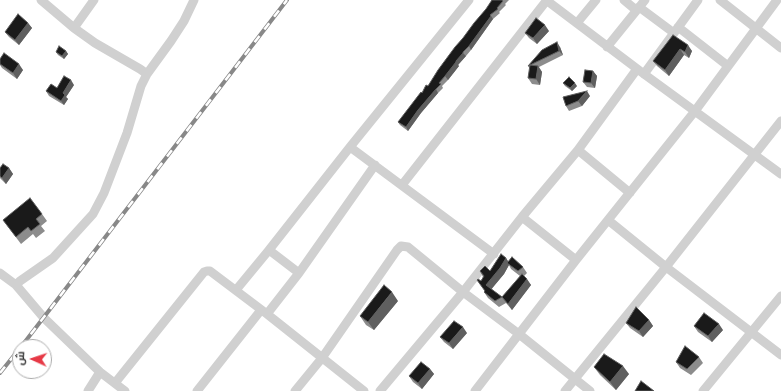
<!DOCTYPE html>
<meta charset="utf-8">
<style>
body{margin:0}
#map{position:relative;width:781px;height:391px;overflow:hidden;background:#fff;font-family:"Fira Sans Condensed",Cairo,sans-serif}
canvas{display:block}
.north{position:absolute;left:12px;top:339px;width:40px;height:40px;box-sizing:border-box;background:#fff;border:1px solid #adadad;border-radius:50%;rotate:273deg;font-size:11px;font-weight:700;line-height:16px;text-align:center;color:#333}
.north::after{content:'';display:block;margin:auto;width:14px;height:18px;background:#e63946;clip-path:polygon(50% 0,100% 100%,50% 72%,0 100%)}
</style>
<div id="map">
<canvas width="781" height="391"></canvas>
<div class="north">ش</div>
</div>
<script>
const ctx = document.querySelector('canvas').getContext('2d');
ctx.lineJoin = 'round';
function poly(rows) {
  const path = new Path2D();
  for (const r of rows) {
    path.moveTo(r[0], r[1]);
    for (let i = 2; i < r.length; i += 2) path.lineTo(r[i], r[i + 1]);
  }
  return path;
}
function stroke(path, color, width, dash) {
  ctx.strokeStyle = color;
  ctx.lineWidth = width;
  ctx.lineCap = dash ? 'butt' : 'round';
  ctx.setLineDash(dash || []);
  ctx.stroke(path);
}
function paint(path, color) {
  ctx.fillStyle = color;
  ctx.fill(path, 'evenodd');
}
const minor = poly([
 [41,0,74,28,95,43,140,69,147,74],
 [546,0,644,74,781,174],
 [624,0,636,10],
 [720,0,781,48],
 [639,7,674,33],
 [577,23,596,0],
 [678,27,728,66],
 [74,28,94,0],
 [607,47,645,0],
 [644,74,698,0],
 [350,147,494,254],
 [578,150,630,193],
 [402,185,547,0],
 [522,217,576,260],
 [608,220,666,267,781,355],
 [269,250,299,273],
 [0,273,16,285,44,318,100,372,125,391],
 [16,285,20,281,53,258,93,214,104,193,127,133,141,86,147,74,171,41,184,21,194,0],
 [236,290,269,250,350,147,469,0],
 [267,314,299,273,375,165],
 [115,383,204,272,207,271,210,271,267,314,364,391],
 [88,391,100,372],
 [197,391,261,310],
 [295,391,322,358,397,250,401,246,408,247,463,292,519,334,590,391],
 [380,391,463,292,522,217,578,150,637,69],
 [475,391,576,260,695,111,777,0],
 [565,391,666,267,781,121],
 [703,391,781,296]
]);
const rail = poly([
 [21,347,287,0],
 [0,373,20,348]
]);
const wall = poly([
 [492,0,509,0,505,4,506,5,499,12,500,13,493,19,471,50,466,56,458,65,459,66,448,80,442,86,443,88,438,93,421,113,408,131,400,125,398,122,428,86,463,38,486,10],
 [28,23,32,28,19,45,9,37,5,32],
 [549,31,537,44,529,38,525,33],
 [673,35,692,51,689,58,684,55,669,76,657,66,653,61],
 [560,47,563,55,539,67,542,72,540,85,532,84,528,78,530,69,528,66],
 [66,51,68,54,64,59,58,55,56,52],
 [0,59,23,70,17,79,2,68,0,65],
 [593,71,597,76,595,88,587,87,583,82],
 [563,83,577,86,572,91,565,86],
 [74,85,66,97,68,99,64,105,49,96,46,91],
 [590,96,582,106,569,111,566,106],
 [0,168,9,168,13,174,6,184,0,178],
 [42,214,47,221,41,226,45,231,36,238,33,234,21,244,3,220],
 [506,258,508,262,523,267,527,273,524,276,531,285,512,310,506,303,499,307,488,298,484,292,485,291,481,281,483,277,480,271,490,271],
 [509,265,511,269,520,276,502,297,491,289,504,274],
 [398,301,374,330,366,325,360,316],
 [649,320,653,326,643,337,630,328,626,323],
 [694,326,723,330,712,342,698,332],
 [467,333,453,349,444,342,440,337],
 [699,357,703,363,691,375,680,368,676,362],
 [594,367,629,374,616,390,600,375],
 [430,369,434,374,422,389,413,382,409,376]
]);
const shadedWall = poly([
 [491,16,493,19,471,50,469,46],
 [28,23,32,28,19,45,15,40],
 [545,25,549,31,537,44,533,38],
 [557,42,560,47,563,55,559,51],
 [688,45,692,51,689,58,685,52],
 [680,49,684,55,669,76,665,70],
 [66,51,68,54,64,59,62,56],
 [463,53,466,56,458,65,459,66,448,80,445,76,456,61],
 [19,64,23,70,17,79,13,73],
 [538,66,542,72,540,85,536,79],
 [593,71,597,76,595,88,591,83],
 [71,80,74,85,66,97,68,99,64,105,61,101,63,93],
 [575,83,577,86,572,91,570,88],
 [436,89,438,93,421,113,408,131,406,127,418,110],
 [587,91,590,96,582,106,578,101],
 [9,168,13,174,6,184,2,178],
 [506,258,510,264,507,263,509,265,504,274,490,291,486,285],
 [527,279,531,285,512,310,508,304],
 [392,292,398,301,374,330,368,322],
 [649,320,653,326,643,337,639,331],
 [719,324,723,330,712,342,708,336],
 [463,327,467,333,453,349,449,343],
 [623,366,629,374,616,390,610,382],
 [430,369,434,374,422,389,418,383]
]);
const building = poly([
 [492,0,502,0,503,1,497,8,498,9,490,15,491,16,469,46,463,52,463,53,456,61,456,62,445,76,439,83,441,84,436,89,418,110,406,127,398,122,421,92,422,93,426,85,428,86,438,70,455,47,463,38,474,23,486,9,492,0],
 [18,14,28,23,15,40,5,32,18,14],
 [536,18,545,25,533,38,525,33,536,18],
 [673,35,688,45,685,52,680,49,665,70,653,61,673,35],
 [557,42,559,51,528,66,542,50,557,42],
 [59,46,66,51,62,56,56,52,59,46],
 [4,53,19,64,13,73,0,64,0,59,4,53],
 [530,65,538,66,536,79,528,78,530,65],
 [585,70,593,71,591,83,583,82,585,70],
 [64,76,71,80,63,93,65,95,61,101,46,91,51,84,57,88,64,76],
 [569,77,575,83,570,88,563,83,569,77],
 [587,91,578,101,566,106,563,97,587,91],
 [3,164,9,168,2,178,0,176,0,168,3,164],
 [30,198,42,214,36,219,40,224,31,231,28,227,16,237,3,220,30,198],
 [501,254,506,258,500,268,486,285,502,297,495,301,484,292,485,291,477,280,478,279,481,281,484,276,480,271,485,266,490,271,501,254],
 [512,257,523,267,518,271,507,263,512,257],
 [522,274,527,279,508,304,502,297,522,274],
 [384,285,392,292,368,322,360,316,384,285],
 [636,307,649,320,639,331,626,323,636,307],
 [704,313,719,324,708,336,694,326,704,313],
 [454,321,463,327,449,343,440,337,454,321],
 [685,346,699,357,687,369,676,362,685,346],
 [604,354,623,366,610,382,594,367,604,354],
 [421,362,430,369,418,383,409,376,421,362],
 [641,381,654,391,635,391,641,381]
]);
stroke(minor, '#d0d0d0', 9);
stroke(rail, '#888', 4);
stroke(rail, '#fff', 2.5, [8]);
paint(wall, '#8c8c8c');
paint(shadedWall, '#5f5f5f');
paint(building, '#1a1a1a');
stroke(building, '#5f5f5f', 1);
</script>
